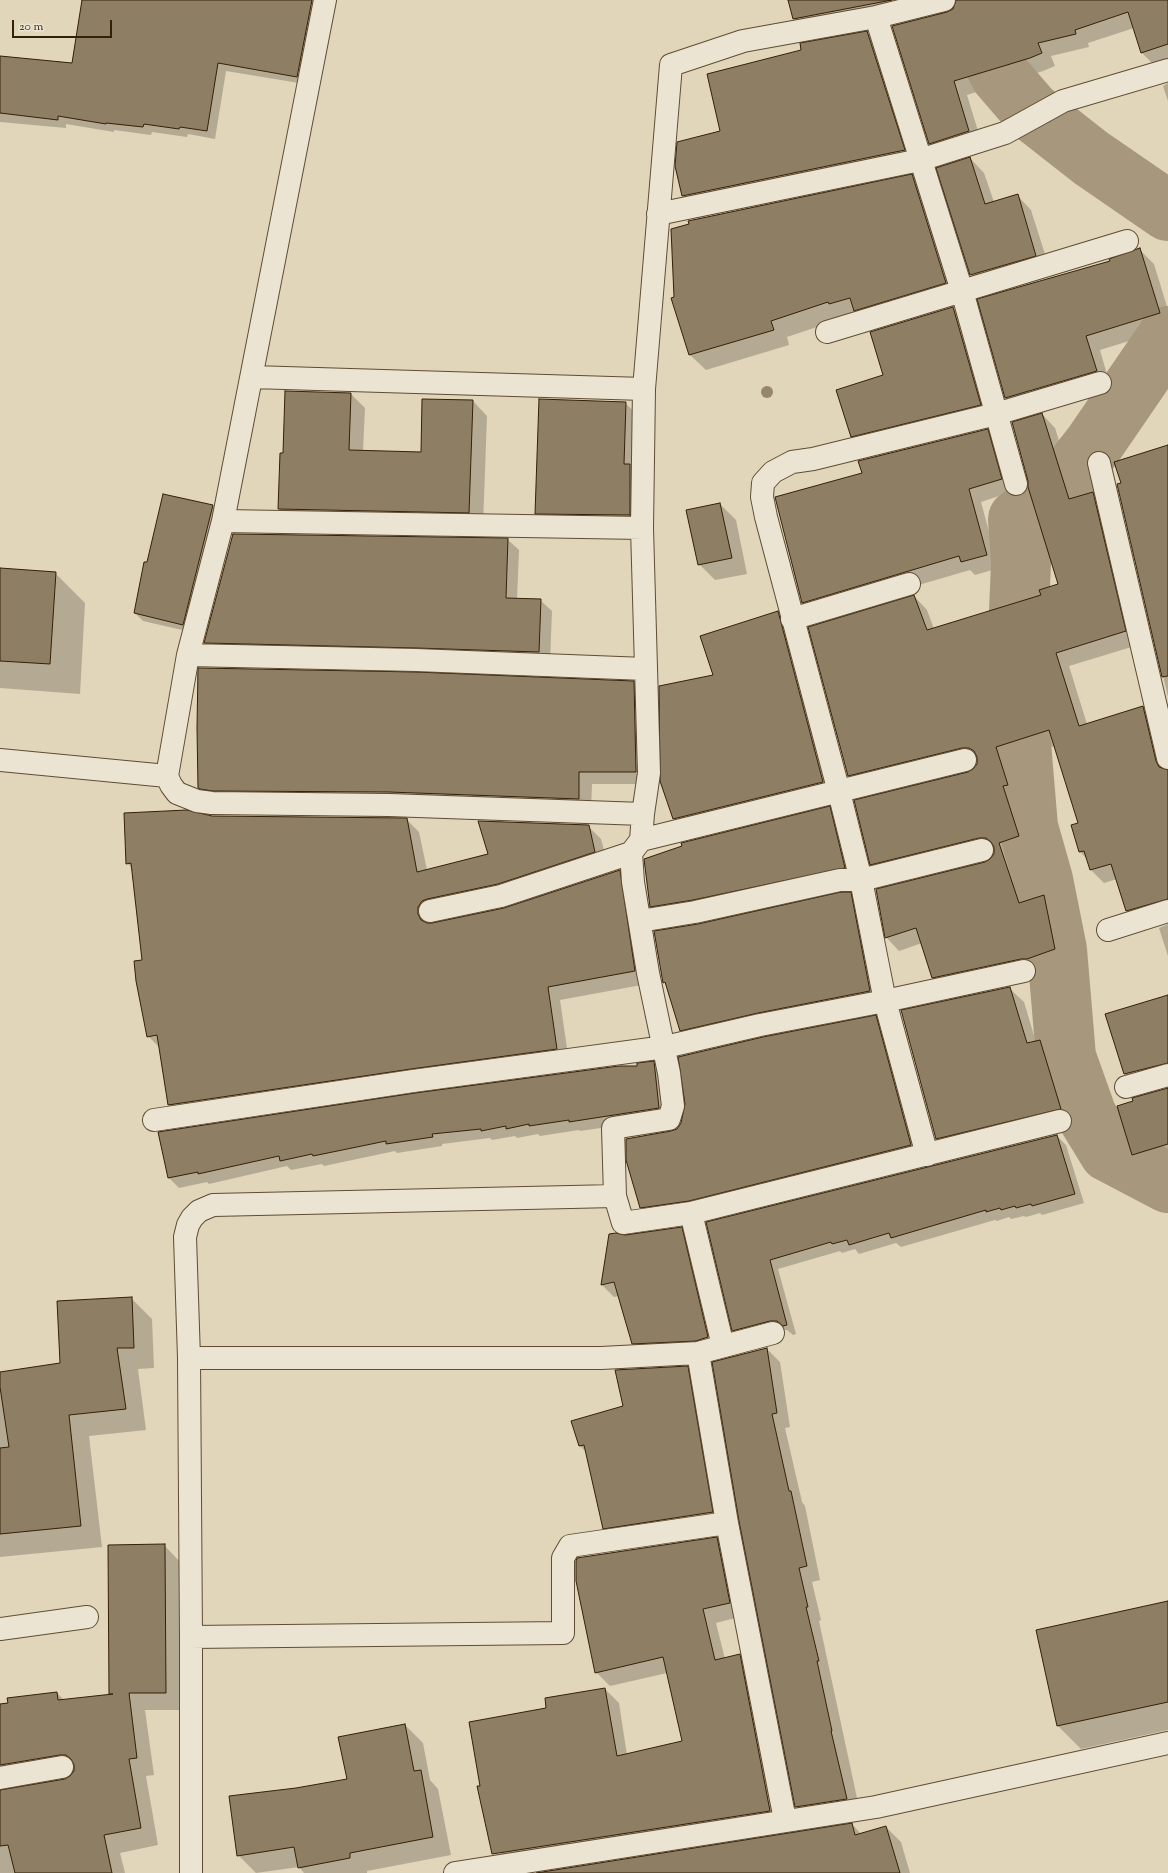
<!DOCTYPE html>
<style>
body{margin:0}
#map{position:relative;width:1168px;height:1873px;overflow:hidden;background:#e1d5ba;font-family:"Sorts Mill Goudy",serif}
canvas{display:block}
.scale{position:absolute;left:12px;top:20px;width:100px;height:18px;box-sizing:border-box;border:2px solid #342006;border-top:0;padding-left:5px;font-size:12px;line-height:14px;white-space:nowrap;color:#342006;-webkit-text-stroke:3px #ece4d2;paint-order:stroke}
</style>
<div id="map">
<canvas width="1168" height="1873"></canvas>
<div class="scale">20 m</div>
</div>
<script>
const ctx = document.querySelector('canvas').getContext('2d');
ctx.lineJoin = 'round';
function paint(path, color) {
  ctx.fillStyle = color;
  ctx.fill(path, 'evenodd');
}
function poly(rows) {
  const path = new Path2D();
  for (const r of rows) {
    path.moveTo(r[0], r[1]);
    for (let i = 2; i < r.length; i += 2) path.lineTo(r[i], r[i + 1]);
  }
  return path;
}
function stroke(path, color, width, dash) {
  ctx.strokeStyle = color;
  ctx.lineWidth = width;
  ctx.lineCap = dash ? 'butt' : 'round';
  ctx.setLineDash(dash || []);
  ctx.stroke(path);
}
const shadow = poly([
 [83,0,325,0,305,84,226,71,215,139,188,134,187,137,152,132,151,135,114,130,114,132,66,124,66,128,0,122,0,57,72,64],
 [789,0,931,0,806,31,794,19],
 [997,0,1168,0,1168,73,1155,66,1142,53,1134,28,1088,43,1089,47,1051,56,1055,66,1043,71,967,95,982,144,943,157,930,144,893,27],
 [867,32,880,45,917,163,696,209,683,196,721,132],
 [1168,83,1168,101,1163,86],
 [970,158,984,173,994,202,1017,195,1031,210,1050,270,985,289,971,275,938,169],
 [912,175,928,191,961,298,844,318,787,337,789,345,706,370,690,355,675,298],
 [1140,250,1154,264,1168,310,1168,329,1100,350,1110,385,1020,412,1006,398,979,300,1111,262],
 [953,308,963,317,990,414,861,446,852,436,885,376],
 [351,394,365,408,363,451,422,453,473,401,487,416,483,526,294,523,279,509,284,454],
 [625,403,639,416,643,528,550,527,536,513],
 [1042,414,1055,428,1077,498,1093,493,1106,506,1138,645,1069,666,1087,724,1143,707,1156,720,1168,771,1168,915,1140,924,1127,911,1117,879,1104,883,1091,870,1087,859,1080,852,1079,823,1055,746,1009,760,1021,798,1015,800,1031,849,1012,856,1026,902,1044,896,1057,909,1068,962,1041,972,1035,972,946,991,932,978,922,943,899,951,886,937,992,859,995,851,884,878,871,864,968,773,975,769,978,761,862,789,849,776,914,596,927,610,934,629,1042,596,1059,585],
 [987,430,1000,443,1014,491,981,502,999,568,975,575,970,570,816,615,803,603,863,474],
 [1168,447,1168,697,1118,485,1122,483],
 [164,495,213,506,221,513,191,632,143,621,135,613],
 [720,504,736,520,747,574,715,580,699,564],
 [507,539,519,550,517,600,540,600,552,611,550,663,216,654,205,643],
 [0,569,55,573,85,603,80,694,0,688],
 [778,612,793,627,838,797,689,834,674,819,714,676],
 [633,682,646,695,649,784,592,784,591,812,212,800,199,788],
 [829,807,844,822,859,882,666,921,651,906],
 [212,816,406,819,419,832,427,870,588,826,601,839,608,865,431,920,431,924,504,909,619,871,632,884,647,984,560,1000,569,1062,182,1118,169,1105,160,1048,148,1036,144,960,133,869,127,863],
 [850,894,860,904,880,1001,691,1040,681,1030,667,985,664,982,698,925],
 [1168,924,1168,956,1159,928],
 [1009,988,1024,1002,1036,1042,1040,1041,1054,1055,1075,1123,951,1153,937,1139],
 [1168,996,1168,1079,1139,1087,1125,1074,1107,1015],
 [876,1017,891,1032,926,1160,656,1223,641,1207,671,1132],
 [653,1062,663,1072,669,1118,580,1131,579,1130,540,1136,538,1134,517,1138,515,1136,492,1140,490,1138,442,1144,442,1146,397,1153,395,1151,324,1166,322,1164,291,1170,287,1166,209,1184,207,1182,179,1188,169,1178,160,1133,638,1067],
 [1168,1089,1168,1161,1146,1168,1133,1155,1118,1107],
 [1057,1136,1066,1145,1084,1203,1042,1215,1040,1213,1026,1217,1024,1216,1011,1219,1009,1217,997,1221,995,1220,901,1247,896,1243,859,1254,855,1249,842,1253,840,1251,778,1269,796,1334,793,1335,787,1330,780,1330,742,1340,733,1330,707,1223],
 [681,1228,693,1240,720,1350,645,1356,632,1343,619,1296,614,1297,602,1285,625,1236],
 [131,1298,152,1319,154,1368,138,1369,146,1430,89,1436,102,1547,0,1557,0,1372,61,1364],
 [767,1349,780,1362,790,1427,785,1428,802,1502,805,1506,820,1580,812,1582,821,1620,819,1621,860,1812,810,1820,796,1807],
 [687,1367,699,1379,724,1524,616,1540,604,1528,587,1453,580,1446,624,1407],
 [717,1538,731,1552,743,1616,716,1623,725,1659,740,1655,754,1669,784,1825,505,1858,491,1844,481,1786,548,1709,605,1689,619,1703,627,1755,683,1742,667,1673,610,1686,596,1672],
 [164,1545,181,1563,183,1710,145,1710,154,1775,146,1776,158,1845,120,1853,125,1873,0,1873,0,1704,57,1693,64,1700,112,1695,110,1693],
 [74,1772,71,1777,65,1780,6,1791,9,1786,15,1783],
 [1168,1602,1168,1730,1081,1749,1058,1726,1037,1631],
 [405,1725,423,1743,430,1780,438,1789,451,1855,367,1871,367,1873,304,1873,299,1867,256,1873,238,1855,296,1789,348,1780],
 [852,1824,861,1834,886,1827,901,1842,910,1873,542,1873]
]);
const river = poly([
 [961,0,1000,75,1031,111,1091,158,1168,211],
 [1168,336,1094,444,1057,491,1018,519,1021,563,1016,684,1028,827,1043,880,1057,950,1066,1057,1087,1116,1109,1152,1168,1183]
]);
const building = poly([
 [82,0,312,0,297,77,218,63,207,131,180,127,179,129,144,124,143,127,106,123,106,124,58,116,58,120,0,113,0,56,72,63,82,0],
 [788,0,892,0,793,19,788,0],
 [956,0,1168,0,1168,44,1141,53,1128,12,1075,30,1076,34,1038,43,1042,53,1030,58,954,81,969,131,929,144,892,26,947,12,953,9,956,0],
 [867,31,905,150,682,196,675,166,677,142,720,131,707,74,801,50,800,43,867,31],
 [970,157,985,204,1018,194,1036,256,970,275,936,168,970,157],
 [912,174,946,283,854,311,850,298,829,304,828,302,771,321,774,330,689,355,671,298,674,297,671,229,689,224,688,221,912,174],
 [1140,248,1160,313,1086,336,1097,371,1005,398,977,299,1110,261,1109,259,1140,248],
 [953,307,981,405,851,437,836,390,883,375,870,332,953,307],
 [285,391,351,393,349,450,421,452,422,399,473,400,469,513,278,509,280,453,283,453,285,391],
 [539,399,626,402,624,464,630,464,630,515,535,514,539,399],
 [1042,413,1069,499,1093,492,1126,631,1056,653,1079,726,1143,706,1156,761,1159,767,1168,770,1168,899,1126,911,1111,864,1090,870,1084,851,1079,852,1071,825,1078,823,1049,730,996,747,1008,785,1003,786,1019,836,999,843,1019,903,1044,895,1055,949,1027,959,1021,959,932,978,916,928,885,938,876,889,985,862,990,859,994,854,994,847,991,842,986,838,979,838,870,865,854,800,968,772,973,769,977,764,977,757,974,751,969,748,962,748,848,776,808,627,914,595,927,630,1041,595,1039,590,1058,584,1028,487,1028,481,1012,422,1042,413],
 [988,429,1002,479,969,489,987,555,961,562,959,556,802,603,775,497,862,473,858,461,988,429],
 [1168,445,1168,676,1162,677,1117,484,1121,483,1114,462,1168,445],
 [163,494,213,505,183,625,134,613,144,562,147,562,163,494],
 [720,503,732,558,698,565,686,510,720,503],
 [233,534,508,538,506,598,541,599,539,652,416,648,204,643,233,534],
 [0,568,56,572,50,664,0,661,0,568],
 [778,611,823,782,673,819,660,781,659,686,713,675,700,636,778,611],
 [198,668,416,672,634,681,636,772,579,772,579,799,389,792,213,791,200,789,198,788,197,728,198,668],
 [830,806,845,868,693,900,650,907,644,859,682,846,681,843,830,806],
 [187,810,212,816,407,818,417,872,488,854,478,821,589,825,595,852,498,884,427,899,422,901,418,907,418,914,421,920,427,923,432,923,504,908,620,870,635,971,548,987,557,1049,411,1069,168,1105,157,1035,147,1037,136,981,134,961,142,960,131,863,126,864,124,813,187,810],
 [841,892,851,892,870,991,758,1013,680,1031,665,982,663,983,654,931,698,924,841,892],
 [1010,987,1027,1043,1040,1040,1061,1109,936,1139,901,1010,1010,987],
 [1168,995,1168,1063,1124,1074,1105,1014,1168,995],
 [876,1015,911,1145,689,1201,640,1208,626,1160,626,1139,671,1131,677,1129,681,1123,685,1104,678,1057,763,1037,876,1015],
 [654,1061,659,1108,569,1122,569,1120,529,1126,529,1124,506,1129,506,1126,481,1131,481,1129,432,1134,433,1137,386,1144,386,1141,313,1156,312,1154,280,1161,279,1156,198,1174,198,1172,168,1178,158,1132,415,1093,619,1066,637,1066,637,1063,654,1061],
 [1168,1088,1168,1144,1132,1155,1117,1106,1133,1101,1132,1098,1168,1088],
 [1057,1135,1075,1194,1032,1206,1031,1204,1016,1208,1015,1206,1001,1210,1000,1208,986,1212,986,1210,891,1238,889,1233,849,1245,847,1240,832,1244,831,1242,770,1260,787,1325,783,1326,777,1321,770,1321,732,1331,706,1222,1057,1135],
 [682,1227,708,1337,696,1341,632,1344,614,1282,601,1285,609,1234,616,1233,625,1235,682,1227],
 [132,1297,134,1348,117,1348,126,1409,69,1415,81,1526,0,1534,0,1448,9,1447,0,1387,0,1372,60,1363,57,1301,132,1297],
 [767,1348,777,1413,772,1414,789,1491,791,1491,807,1566,799,1568,808,1607,806,1607,819,1661,817,1661,832,1731,831,1731,847,1799,795,1807,739,1521,712,1362,767,1348],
 [688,1366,713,1512,603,1529,584,1445,579,1446,571,1421,623,1406,615,1370,688,1366],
 [717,1537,730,1603,703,1609,715,1660,740,1654,770,1811,492,1854,477,1786,480,1786,469,1722,546,1708,545,1698,605,1688,617,1756,682,1741,663,1657,595,1673,576,1581,576,1561,577,1558,717,1537],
 [165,1544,166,1693,129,1693,137,1758,129,1759,141,1828,104,1835,112,1873,15,1873,8,1845,0,1846,0,1790,65,1779,70,1776,74,1771,74,1765,71,1759,66,1755,60,1755,0,1765,0,1704,8,1703,7,1698,57,1692,58,1700,113,1694,109,1694,108,1545,165,1544],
 [1168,1601,1168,1702,1057,1726,1036,1630,1168,1601],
 [405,1724,414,1771,421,1770,433,1837,350,1853,350,1858,298,1868,294,1847,237,1856,229,1796,296,1788,347,1779,338,1737,405,1724],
 [852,1823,855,1835,886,1826,900,1873,536,1873,852,1823]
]);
const minor = poly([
 [325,0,223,521,188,655,167,776,171,785,177,793,197,801,212,803,389,805,643,814,649,773,642,528,644,389,671,65,743,41,876,17,944,0],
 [876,17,962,291,1016,484],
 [658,214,920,160,1005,133,1063,101,1168,70],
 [827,332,1127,241],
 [252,377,644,389],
 [1099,463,1168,758],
 [223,521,642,528],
 [792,619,909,584],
 [188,655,416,660,645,669],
 [0,760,167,776],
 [643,814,641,840,631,853,633,882,648,973,669,1073,673,1106,669,1119,613,1128,615,1196,623,1223,691,1213,1060,1121],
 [641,840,965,760],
 [430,911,501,896,631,853],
 [640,921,695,912,840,880,861,880,982,850],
 [1108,930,1168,911],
 [1024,971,885,1001,861,880,839,792,766,517,762,497,763,483,773,472,792,462,813,459,996,414,1100,383],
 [1126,1087,1168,1075],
 [154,1120,413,1081,665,1047,760,1025,885,1001,927,1155],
 [691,1213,723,1346],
 [698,1353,727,1523,785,1820],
 [189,1358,601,1358,698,1353,773,1333],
 [0,1629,87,1617],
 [191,1637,563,1633,563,1558,570,1546,727,1523],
 [0,1778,62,1767],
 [191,1873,191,1637,189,1358,185,1237,188,1225,192,1218,199,1211,213,1205,615,1196],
 [455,1873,876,1807,1168,1743]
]);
const trees = [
 [767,392]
];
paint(shadow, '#0003');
stroke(river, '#a6977d', 60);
paint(building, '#8e7e64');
stroke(building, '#342006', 1);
stroke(minor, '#5f4d33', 24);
stroke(minor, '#ece4d2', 22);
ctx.fillStyle = '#96866b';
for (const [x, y] of trees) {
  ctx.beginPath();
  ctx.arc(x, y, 6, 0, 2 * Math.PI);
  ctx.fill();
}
</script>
